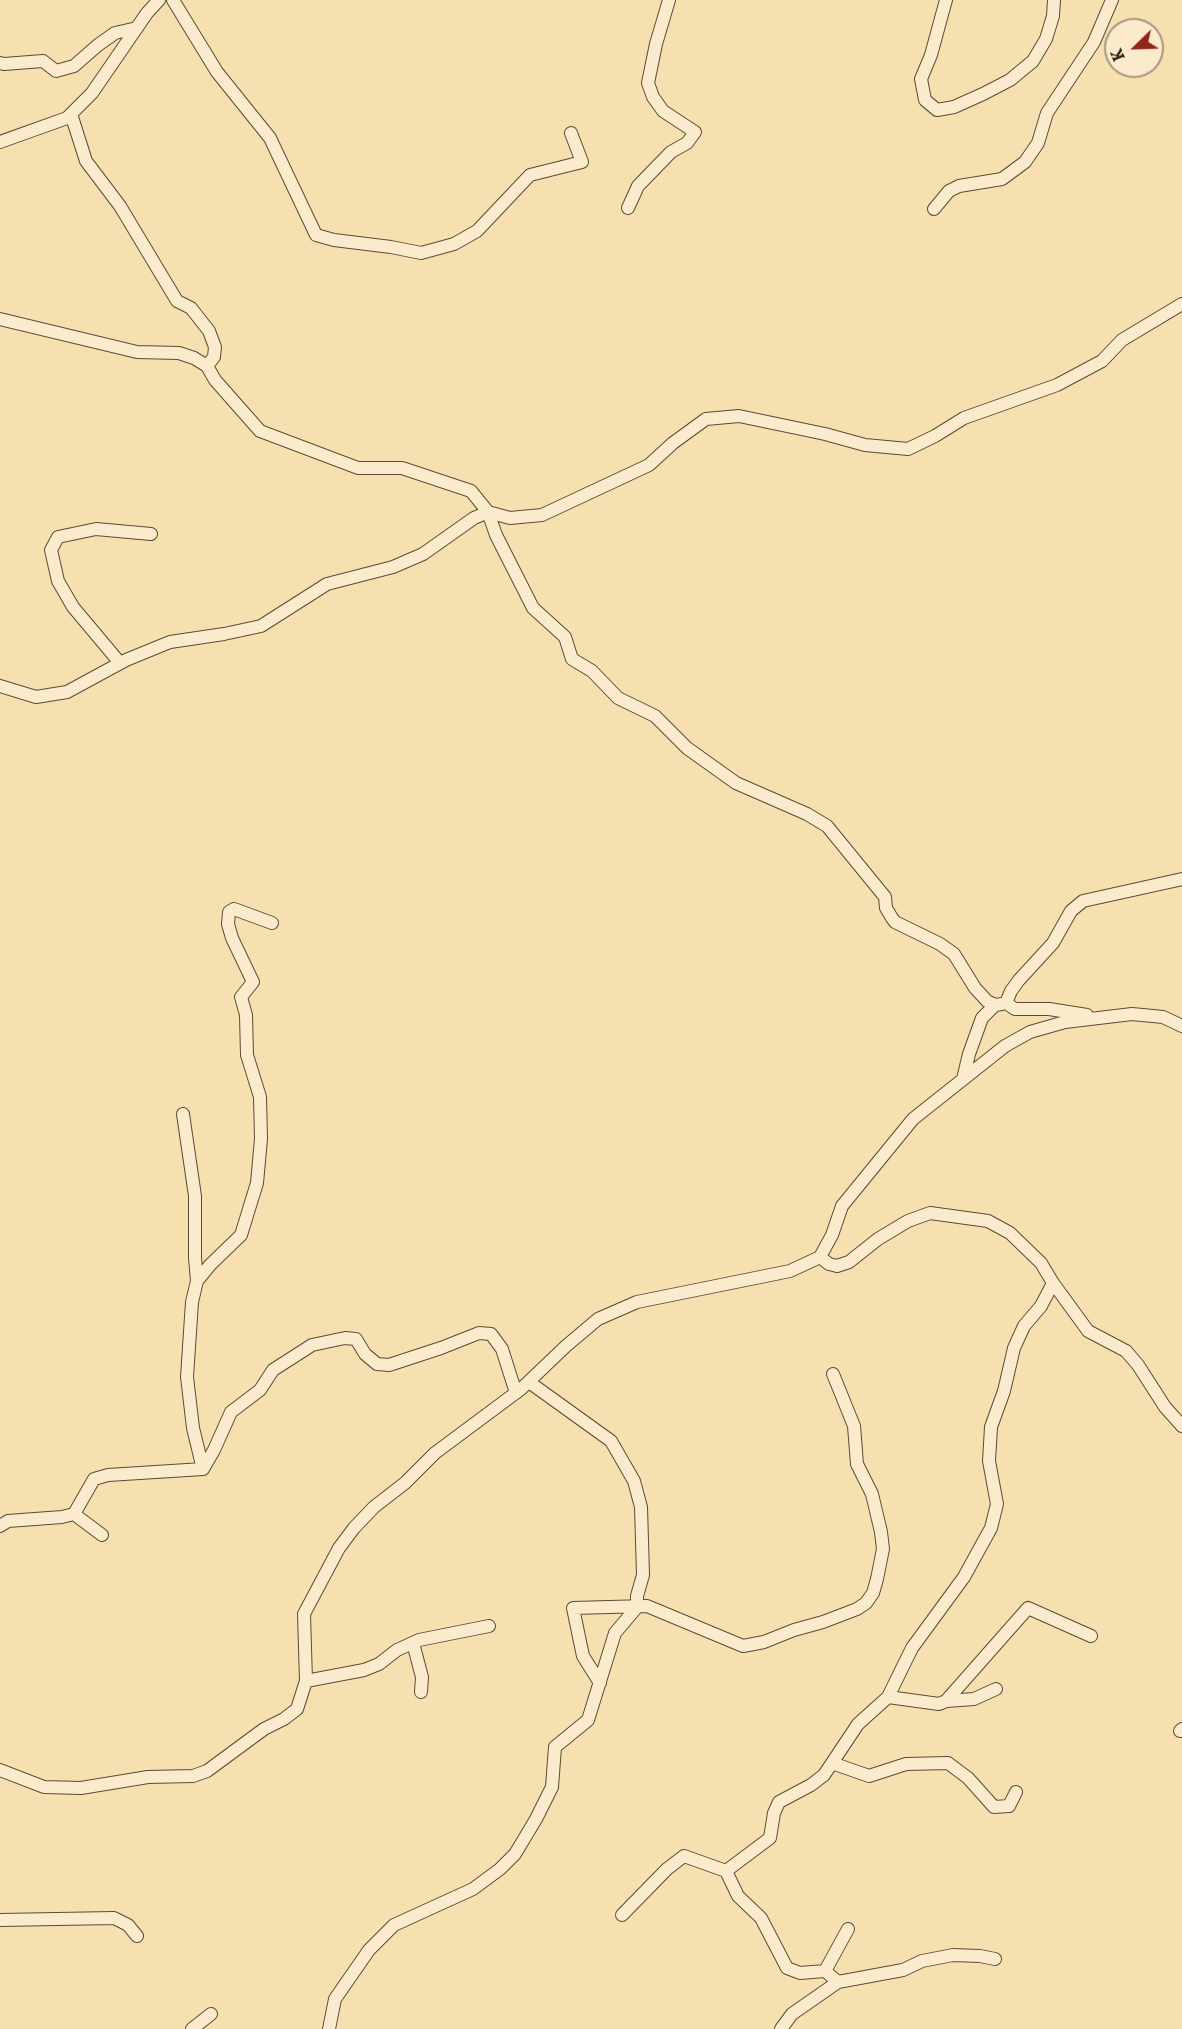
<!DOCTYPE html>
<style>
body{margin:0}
#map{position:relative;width:1182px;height:2029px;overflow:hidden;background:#f6e0af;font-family:Vollkorn,serif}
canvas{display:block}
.north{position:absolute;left:1104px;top:18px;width:60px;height:60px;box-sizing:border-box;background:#f9ebcb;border:2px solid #a6977e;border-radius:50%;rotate:247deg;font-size:16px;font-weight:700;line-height:24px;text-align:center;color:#2a180b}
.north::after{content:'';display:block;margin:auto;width:21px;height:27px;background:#8f2418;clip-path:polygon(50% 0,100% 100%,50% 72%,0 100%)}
</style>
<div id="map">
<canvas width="1182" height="2029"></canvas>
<div class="north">K</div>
</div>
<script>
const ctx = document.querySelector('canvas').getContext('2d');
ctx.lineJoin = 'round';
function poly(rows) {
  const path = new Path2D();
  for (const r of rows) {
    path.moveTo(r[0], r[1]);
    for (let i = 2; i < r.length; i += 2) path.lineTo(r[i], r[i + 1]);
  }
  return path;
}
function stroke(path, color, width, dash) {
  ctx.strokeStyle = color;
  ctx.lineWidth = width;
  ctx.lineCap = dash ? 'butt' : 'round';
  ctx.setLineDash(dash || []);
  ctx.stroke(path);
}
const minor = poly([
 [173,0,217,72,270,138,316,235,334,240,391,247,421,253,454,244,477,231,530,175,582,162,571,133],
 [946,0,931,55,921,79,925,100,937,110,954,107,983,94,1010,80,1033,61,1046,39,1053,16,1054,0],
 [0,63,4,64,43,61,56,71,74,66,98,45,115,33,137,28],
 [71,114,86,161,120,206,177,301,191,308,209,331,215,347,214,357,207,366,215,380,260,431,358,468,402,468,471,491,488,512,496,535,533,608,565,637,572,659,592,671,618,698,655,716,687,748,736,783,807,814,827,826,885,897,886,908,892,918,895,922,940,944,954,954,975,988,987,1001,995,1005],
 [0,142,67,118,92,93,147,13,159,0],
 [628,208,638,186,671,152,687,143,695,132,663,111,653,97,648,83,656,44,669,0],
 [934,209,949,191,959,186,1002,179,1025,162,1038,143,1047,113,1094,42,1112,0],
 [0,319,137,352,179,353,194,358,207,366],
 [120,663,73,607,58,581,51,550,58,537,96,529,151,534],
 [0,686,36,697,67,692,126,660,170,642,224,634,261,626,327,584,393,567,423,554,474,518,488,512,510,518,542,515,649,465,673,443,706,419,739,416,825,434,865,445,908,449,935,436,964,418,1057,385,1102,361,1122,340,1182,304],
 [1087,1015,1049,1009,1015,1009,1006,1003,1011,991,1019,980,1053,943,1071,911,1083,901,1182,879],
 [963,1079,969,1054,982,1018,995,1005,1002,1004],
 [183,1114,195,1196,195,1258,197,1281],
 [1053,1283,1088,1331,1126,1351,1138,1365,1165,1407,1182,1426],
 [203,1469,214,1450,231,1412,260,1390,273,1370,312,1345,345,1338,356,1339,365,1354,377,1364,389,1365,441,1348,479,1333,491,1334,502,1349,516,1393],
 [74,1514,102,1535],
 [0,1526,8,1521,62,1517,74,1514,94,1479,108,1475,203,1469,193,1428,187,1377,192,1302,197,1281,210,1265,241,1235,257,1183,261,1139,260,1097,247,1055,246,1015,241,997,253,982,232,938,228,924,229,912,234,909,272,923],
 [413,1643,422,1677,421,1692],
 [306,1681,364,1670,379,1664,397,1650,419,1640,489,1626],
 [600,1683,583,1656,573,1608,647,1606,743,1646,764,1642,794,1630,823,1622,857,1609,866,1603,873,1593,877,1579,883,1549,881,1532,872,1494,857,1464,854,1426,833,1374],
 [888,1697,939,1704,946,1701,1028,1608,1091,1636],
 [946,1701,974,1699,996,1689],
 [1180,1731,1182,1729],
 [832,1763,869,1776,906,1764,948,1763,968,1778,994,1807,1009,1806,1016,1792],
 [0,1770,44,1787,81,1788,148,1777,193,1776,207,1771,264,1729,284,1719,297,1709,306,1681,304,1614,339,1548,354,1528,374,1507,405,1483,435,1453,521,1389,566,1346,598,1319,637,1302,790,1271,820,1257,832,1235,842,1206,913,1119,1005,1046,1030,1032,1065,1022,1132,1014,1163,1017,1182,1026],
 [726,1871,770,1838,774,1813,779,1802,811,1785,824,1775,858,1724,888,1697,912,1648,964,1577,991,1528,997,1504,989,1461,991,1427,1004,1391,1014,1348,1024,1326,1041,1306,1053,1283,1041,1263,1010,1233,988,1221,930,1213,908,1221,878,1239,849,1262,837,1266,829,1264,820,1257],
 [622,1915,667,1869,684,1856,726,1871,738,1896,761,1918,787,1968,800,1973,825,1971,838,1982],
 [0,1920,114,1918,128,1925,137,1936],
 [825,1971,848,1929],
 [192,2029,211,2014],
 [329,2029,335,1999,369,1950,394,1925,473,1889,500,1869,515,1854,536,1819,552,1787,555,1747,588,1720,615,1633,637,1607,637,1596,643,1575,641,1507,634,1481,611,1441,529,1382],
 [781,2029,792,2014,838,1982,903,1970,922,1961,953,1955,980,1956,995,1959]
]);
stroke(minor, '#5d4a34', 14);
stroke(minor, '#f9ebcb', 12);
</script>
